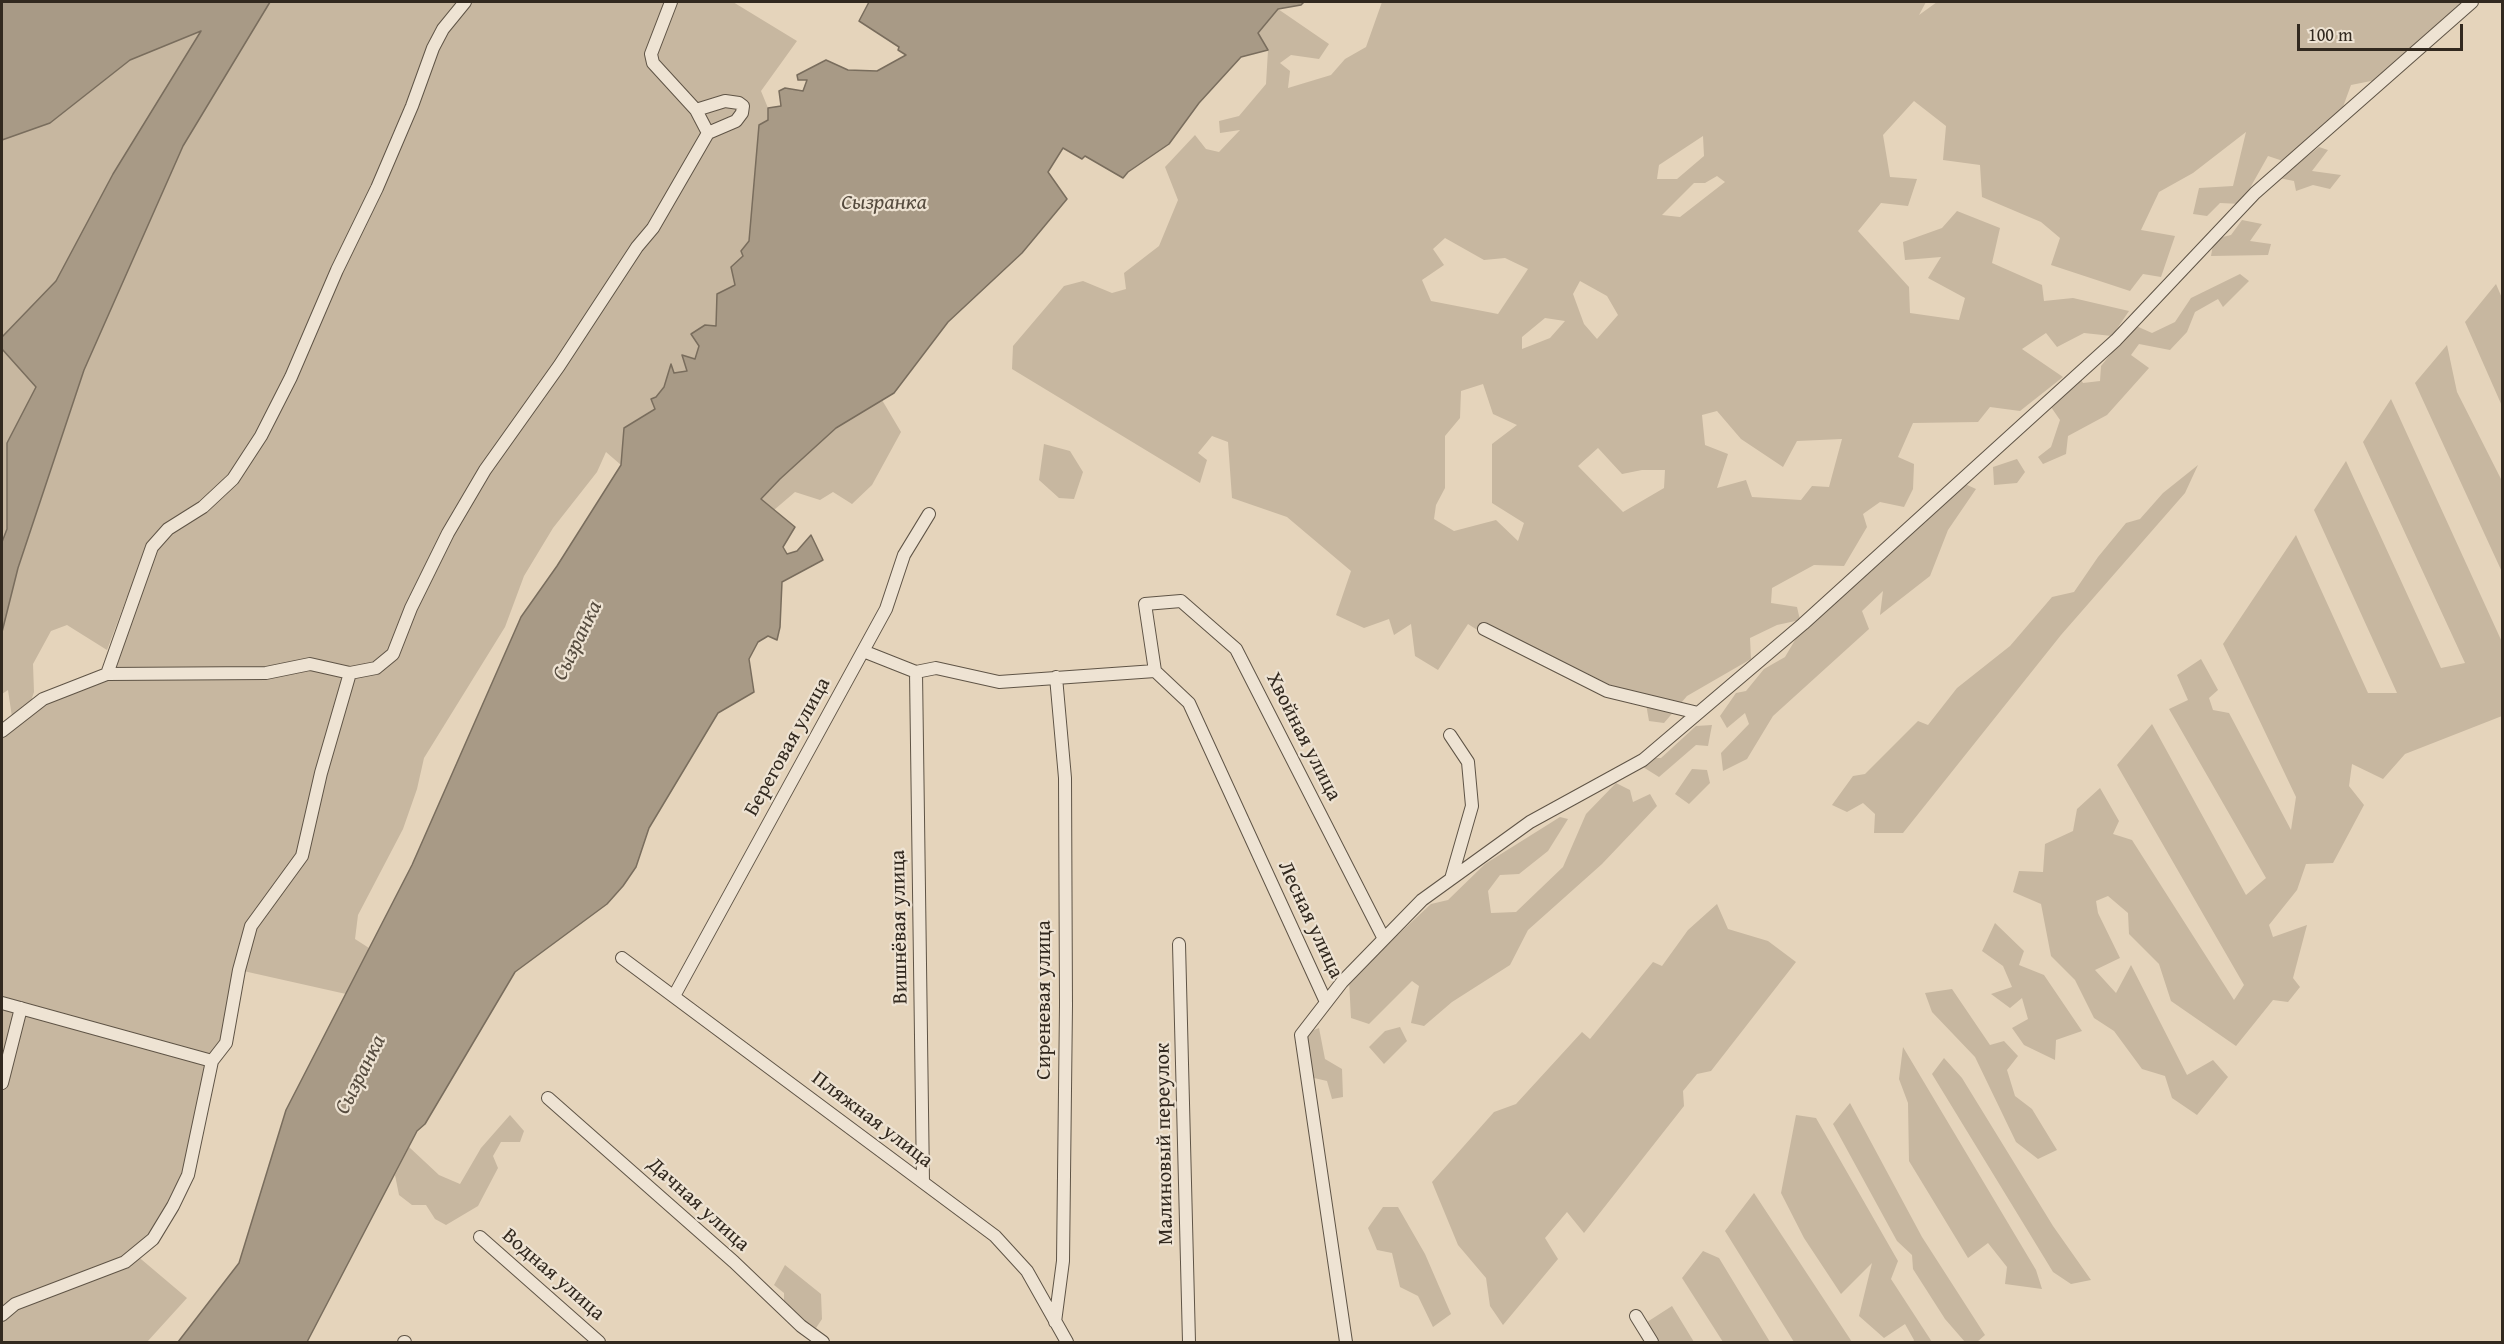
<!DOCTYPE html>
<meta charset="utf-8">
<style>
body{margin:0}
#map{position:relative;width:2504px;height:1344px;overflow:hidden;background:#e5d4bb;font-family:"Gentium Book Plus",serif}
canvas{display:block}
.frame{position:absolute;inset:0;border:3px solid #32291f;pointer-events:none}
.scale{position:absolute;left:2297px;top:24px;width:166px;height:27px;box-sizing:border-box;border:3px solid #32291f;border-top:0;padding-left:8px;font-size:18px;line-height:21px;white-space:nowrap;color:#32291f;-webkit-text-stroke:4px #eee3d3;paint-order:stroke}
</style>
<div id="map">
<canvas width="2504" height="1344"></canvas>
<div class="frame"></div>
<div class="scale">100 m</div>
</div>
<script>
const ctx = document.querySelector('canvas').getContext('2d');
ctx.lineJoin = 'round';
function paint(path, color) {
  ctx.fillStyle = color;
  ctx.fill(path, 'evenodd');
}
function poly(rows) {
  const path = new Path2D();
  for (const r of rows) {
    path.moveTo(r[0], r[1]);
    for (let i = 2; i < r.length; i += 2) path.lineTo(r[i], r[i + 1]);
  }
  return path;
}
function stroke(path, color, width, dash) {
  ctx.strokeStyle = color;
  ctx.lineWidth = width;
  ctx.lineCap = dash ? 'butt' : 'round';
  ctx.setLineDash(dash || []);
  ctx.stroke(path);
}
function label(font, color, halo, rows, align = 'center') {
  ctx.font = font + ' "Gentium Book Plus",serif';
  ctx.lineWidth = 4.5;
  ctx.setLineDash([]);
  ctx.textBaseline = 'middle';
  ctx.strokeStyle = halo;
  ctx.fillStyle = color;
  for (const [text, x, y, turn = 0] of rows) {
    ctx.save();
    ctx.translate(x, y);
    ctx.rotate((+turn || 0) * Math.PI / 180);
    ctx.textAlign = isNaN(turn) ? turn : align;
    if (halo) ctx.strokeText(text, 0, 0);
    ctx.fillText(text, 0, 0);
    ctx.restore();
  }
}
const green = poly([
 [270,2,697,2,700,3,733,2,797,41,761,91,768,108,768,120,749,241,741,251,743,256,735,285,717,294,716,327,699,346,695,359,682,356,688,371,674,373,671,366,664,387,656,397,655,408,624,428,621,465,606,452,597,472,553,528,524,576,505,627,424,758,417,789,403,829,358,915,355,939,369,948,346,994,239,970,226,1043,212,1061,188,1175,173,1206,135,1254,187,1298,147,1342,2,1342,2,731,12,717,8,690,2,694,2,632,18,568,84,370,183,146],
 [127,597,133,601,107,674,28,710,34,692,33,664,51,631,67,625,107,650],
 [1382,2,1926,2,1919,15,1937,2,2462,2,2386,78,2351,85,2340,115,2289,163,2268,156,2241,204,2220,203,2207,216,2193,214,2199,188,2233,186,2246,132,2193,173,2159,192,2141,230,2175,236,2161,277,2143,274,2130,291,2051,265,2060,238,2041,222,1982,197,1980,165,1943,160,1946,126,1914,101,1883,135,1890,177,1917,179,1908,206,1881,203,1858,231,1909,287,1910,313,1959,320,1965,298,1928,278,1941,257,1905,260,1903,242,1942,228,1957,211,2000,228,1992,263,2042,285,2044,301,2073,298,2129,311,2112,336,2084,333,2057,347,2046,333,2022,349,2063,377,2020,411,1990,407,1978,422,1913,423,1898,457,1914,464,1913,489,1904,507,1880,502,1863,514,1867,527,1844,566,1814,565,1772,588,1771,603,1797,607,1800,620,1777,625,1750,638,1751,659,1687,696,1664,723,1649,721,1645,698,1496,642,1468,624,1438,670,1415,656,1411,624,1394,635,1389,619,1364,628,1336,615,1351,571,1287,517,1232,498,1228,442,1212,436,1198,453,1207,460,1200,483,1012,369,1013,346,1064,286,1083,281,1112,293,1126,289,1124,273,1159,246,1178,200,1165,167,1195,135,1206,149,1219,152,1240,130,1220,133,1219,121,1239,116,1266,84,1268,50,1258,33,1278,9,1329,44,1319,59,1291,55,1280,63,1290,71,1288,88,1331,75,1345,59,1366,47],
 [1703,136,1704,156,1677,179,1657,179,1659,165],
 [1717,176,1725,182,1680,217,1662,215,1694,183,1705,183],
 [1445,238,1484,260,1505,258,1528,269,1498,314,1431,301,1422,280,1444,265,1433,249],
 [1580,281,1607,296,1618,315,1597,339,1584,324,1573,294],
 [1545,318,1565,321,1550,338,1522,349,1522,337],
 [1483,384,1493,414,1517,425,1492,444,1492,503,1524,523,1518,541,1496,520,1454,531,1434,519,1436,505,1445,488,1445,436,1460,418,1461,391],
 [1717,411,1741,439,1783,467,1797,441,1842,439,1829,487,1812,486,1801,500,1752,497,1746,480,1717,488,1728,454,1705,445,1702,415],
 [1598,448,1622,474,1642,470,1665,470,1664,488,1623,512,1578,466],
 [202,30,113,174,56,281,2,337,2,140,50,123,130,60],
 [2319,147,2328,150,2312,171,2341,175,2330,189,2313,185,2296,191,2294,181,2279,178],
 [2242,220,2262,224,2250,241,2271,244,2268,255,2211,256,2214,239,2231,235],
 [2240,274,2249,281,2223,307,2218,299,2195,312,2187,332,2170,350,2139,344,2131,355,2149,368,2107,415,2068,436,2066,454,2043,464,2038,457,2051,447,2060,420,2051,407,2077,373,2083,383,2100,381,2101,366,2134,325,2152,333,2175,322,2191,298],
 [2496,284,2502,298,2502,406,2465,322],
 [2447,345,2457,392,2502,481,2502,572,2415,383],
 [2,349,36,387,7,443,7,529,2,542],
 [2391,399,2502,642,2502,716,2405,754,2383,779,2352,764,2349,786,2364,805,2333,863,2306,864,2297,890,2269,925,2273,937,2307,925,2293,978,2300,987,2288,1002,2273,1000,2236,1046,2171,1001,2159,964,2129,934,2128,913,2108,896,2096,901,2098,913,2120,958,2095,970,2116,993,2131,965,2187,1075,2213,1060,2228,1077,2197,1115,2172,1098,2165,1076,2142,1069,2114,1031,2094,1018,2075,980,2051,956,2041,904,2013,892,2019,871,2043,872,2045,844,2073,831,2077,809,2100,788,2119,821,2113,834,2132,840,2234,1000,2244,985,2117,765,2152,724,2246,895,2266,878,2169,709,2188,700,2177,675,2201,659,2218,690,2209,698,2213,710,2229,713,2291,830,2296,797,2223,644,2296,535,2368,693,2397,693,2314,510,2346,461,2441,668,2465,663,2363,442],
 [882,400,901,432,872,485,852,504,833,492,820,500,795,492,774,510,761,500,780,479,836,428],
 [1044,444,1070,451,1083,472,1074,499,1059,498,1039,480],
 [2017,459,2025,472,2017,483,1994,485,1993,467],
 [2198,465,2185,493,2061,635,1903,833,1874,833,1875,814,1863,803,1847,812,1832,805,1853,776,1865,774,1918,721,1928,725,1957,688,2010,646,2052,597,2074,592,2098,557,2126,523,2140,519,2163,493],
 [1965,484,1976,489,1948,530,1930,576,1880,615,1883,591,1862,611,1869,629,1773,716,1747,759,1723,771,1721,753,1749,724,1745,713,1727,728,1720,716,1736,693,1746,691,1764,669,1785,657,1798,635],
 [1712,725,1708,746,1696,745,1659,777,1643,767,1649,758,1661,758,1696,726],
 [1692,769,1707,770,1710,783,1689,804,1675,794],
 [1616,783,1630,790,1633,802,1650,794,1657,806,1602,864,1528,930,1510,965,1452,1002,1424,1026,1411,1023,1419,986,1412,981,1369,1024,1351,1018,1349,980,1431,904,1448,900,1485,864,1560,817,1568,819,1548,851,1519,874,1500,875,1488,891,1491,913,1516,912,1563,867,1586,814],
 [1717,904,1728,929,1768,941,1796,962,1711,1071,1697,1074,1683,1091,1684,1106,1584,1233,1567,1212,1545,1238,1558,1259,1503,1325,1490,1306,1486,1278,1458,1245,1432,1182,1494,1112,1516,1104,1582,1032,1590,1039,1653,962,1662,966,1688,930],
 [1995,923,2024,951,2019,965,2044,975,2082,1031,2056,1040,2055,1060,2024,1045,2012,1028,2028,1019,2022,998,2010,1008,1991,994,2012,987,2003,966,1982,951],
 [1952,989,1990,1045,2004,1041,2018,1056,2007,1070,2015,1096,2032,1109,2057,1150,2038,1159,2016,1142,1975,1057,1932,1012,1925,993],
 [1400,1027,1407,1041,1384,1064,1369,1047,1385,1031],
 [1319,1028,1325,1059,1342,1069,1343,1097,1332,1099,1327,1081,1314,1078,1306,1033],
 [1903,1047,2036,1270,2042,1289,2005,1284,2007,1267,1988,1243,1968,1258,1909,1161,1908,1103,1899,1079],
 [1944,1058,1962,1078,2053,1226,2091,1280,2071,1284,2053,1272,1932,1074],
 [1850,1103,1922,1237,1985,1335,1977,1342,1965,1342,1945,1319,1913,1269,1912,1255,1897,1241,1833,1124],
 [510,1115,524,1131,520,1142,501,1142,493,1156,498,1168,478,1206,446,1225,435,1219,426,1205,412,1205,399,1195,395,1175,409,1147,439,1175,460,1184,481,1148],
 [1796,1115,1816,1118,1898,1261,1891,1279,1932,1342,1913,1342,1914,1340,1905,1324,1884,1338,1859,1316,1872,1263,1841,1294,1804,1238,1781,1193],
 [1754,1193,1852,1342,1794,1342,1725,1231],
 [1383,1207,1398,1207,1425,1254,1451,1314,1433,1327,1418,1296,1400,1287,1392,1253,1377,1250,1368,1228],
 [1703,1251,1719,1258,1770,1342,1723,1342,1682,1278],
 [785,1265,821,1294,822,1319,816,1328,784,1306,784,1293,774,1285],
 [1672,1306,1694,1342,1650,1342,1644,1324]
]);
const water = poly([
 [2,2,270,2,183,146,84,370,18,568,2,632,2,542,7,529,7,443,36,387,2,349,2,337,56,281,113,174,201,31,130,60,50,123,2,140,2,2],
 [869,2,1304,2,1301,5,1278,9,1258,33,1268,50,1241,57,1199,103,1169,144,1128,172,1123,178,1085,156,1082,159,1063,148,1048,172,1067,199,1022,253,948,322,894,393,836,428,780,479,761,499,795,527,783,547,787,554,797,551,811,535,823,560,782,582,780,627,777,640,768,636,758,642,749,659,754,692,718,713,649,828,636,867,623,886,607,904,515,972,425,1124,417,1131,307,1342,178,1342,239,1263,286,1110,412,865,521,617,557,566,621,465,624,428,655,409,651,399,656,397,664,387,671,364,674,373,687,371,682,355,695,359,699,346,691,334,705,325,716,326,717,294,735,285,731,267,743,256,741,251,749,241,759,125,768,120,768,108,781,106,779,91,785,88,803,91,807,80,798,80,797,75,826,60,848,70,877,71,906,55,898,50,899,47,859,21,869,2]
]);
const minor = poly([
 [696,110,725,101,739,103,743,106,742,113,736,121,708,133],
 [1484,629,1607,691,1698,713],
 [863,651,916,672,936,668,999,682,1155,671],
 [916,672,923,1182],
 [107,674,266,673,310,664,350,673,376,668,393,654,411,608,448,533,485,470,559,366,637,247,653,228,708,133,696,110,653,63,651,54,671,2],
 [2,731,43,699,107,674,152,547,168,529,203,507,233,479,246,459,261,436,291,377,337,270,377,188,412,106,433,48,443,29,465,2],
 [1450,735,1468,762,1472,806,1451,879],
 [1179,944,1189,1342],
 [622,958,995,1236,1027,1271,1067,1342],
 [674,996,886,609,904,555,929,514],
 [1326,1002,1189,703,1155,671,1145,604,1181,601,1236,649,1384,939],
 [2,1003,212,1061],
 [2,1083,21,1008],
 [548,1098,734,1262,801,1326,823,1342],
 [480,1237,599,1342],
 [2,1315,15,1304,125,1262,153,1239,173,1206,188,1175,212,1061,226,1043,239,970,251,926,302,856,321,773,350,673],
 [1636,1316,1652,1342],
 [1055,1322,1063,1261,1066,1005,1065,778,1056,677],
 [404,1342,405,1342],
 [1346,1342,1301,1035,1342,982,1422,900,1530,822,1643,760,1803,624,2116,340,2255,193,2472,2]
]);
const streetNames = [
 ["Хвойная улица",1303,737,63],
 ["Береговая улица",788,747,-61],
 ["Лесная улица",1310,920,65],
 ["Вишнёвая улица",900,927,-91],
 ["Сиреневая улица",1045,1000,-90],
 ["Пляжная улица",872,1120,37],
 ["Малиновый переулок",1165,1144,-91],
 ["Дачная улица",698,1205,42],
 ["Водная улица",553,1275,41]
];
const waterNames = [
 ["Сызранка",884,203],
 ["Сызранка",578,641,-64],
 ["Сызранка",361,1075,-63]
];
paint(green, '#c7b7a0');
paint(water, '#a89a86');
stroke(water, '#796d5d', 1.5);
stroke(minor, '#5f5446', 14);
stroke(minor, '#eee3d3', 12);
label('21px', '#32291f', '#eee3d3', streetNames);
label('italic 22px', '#554b3e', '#eee3d3', waterNames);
</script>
